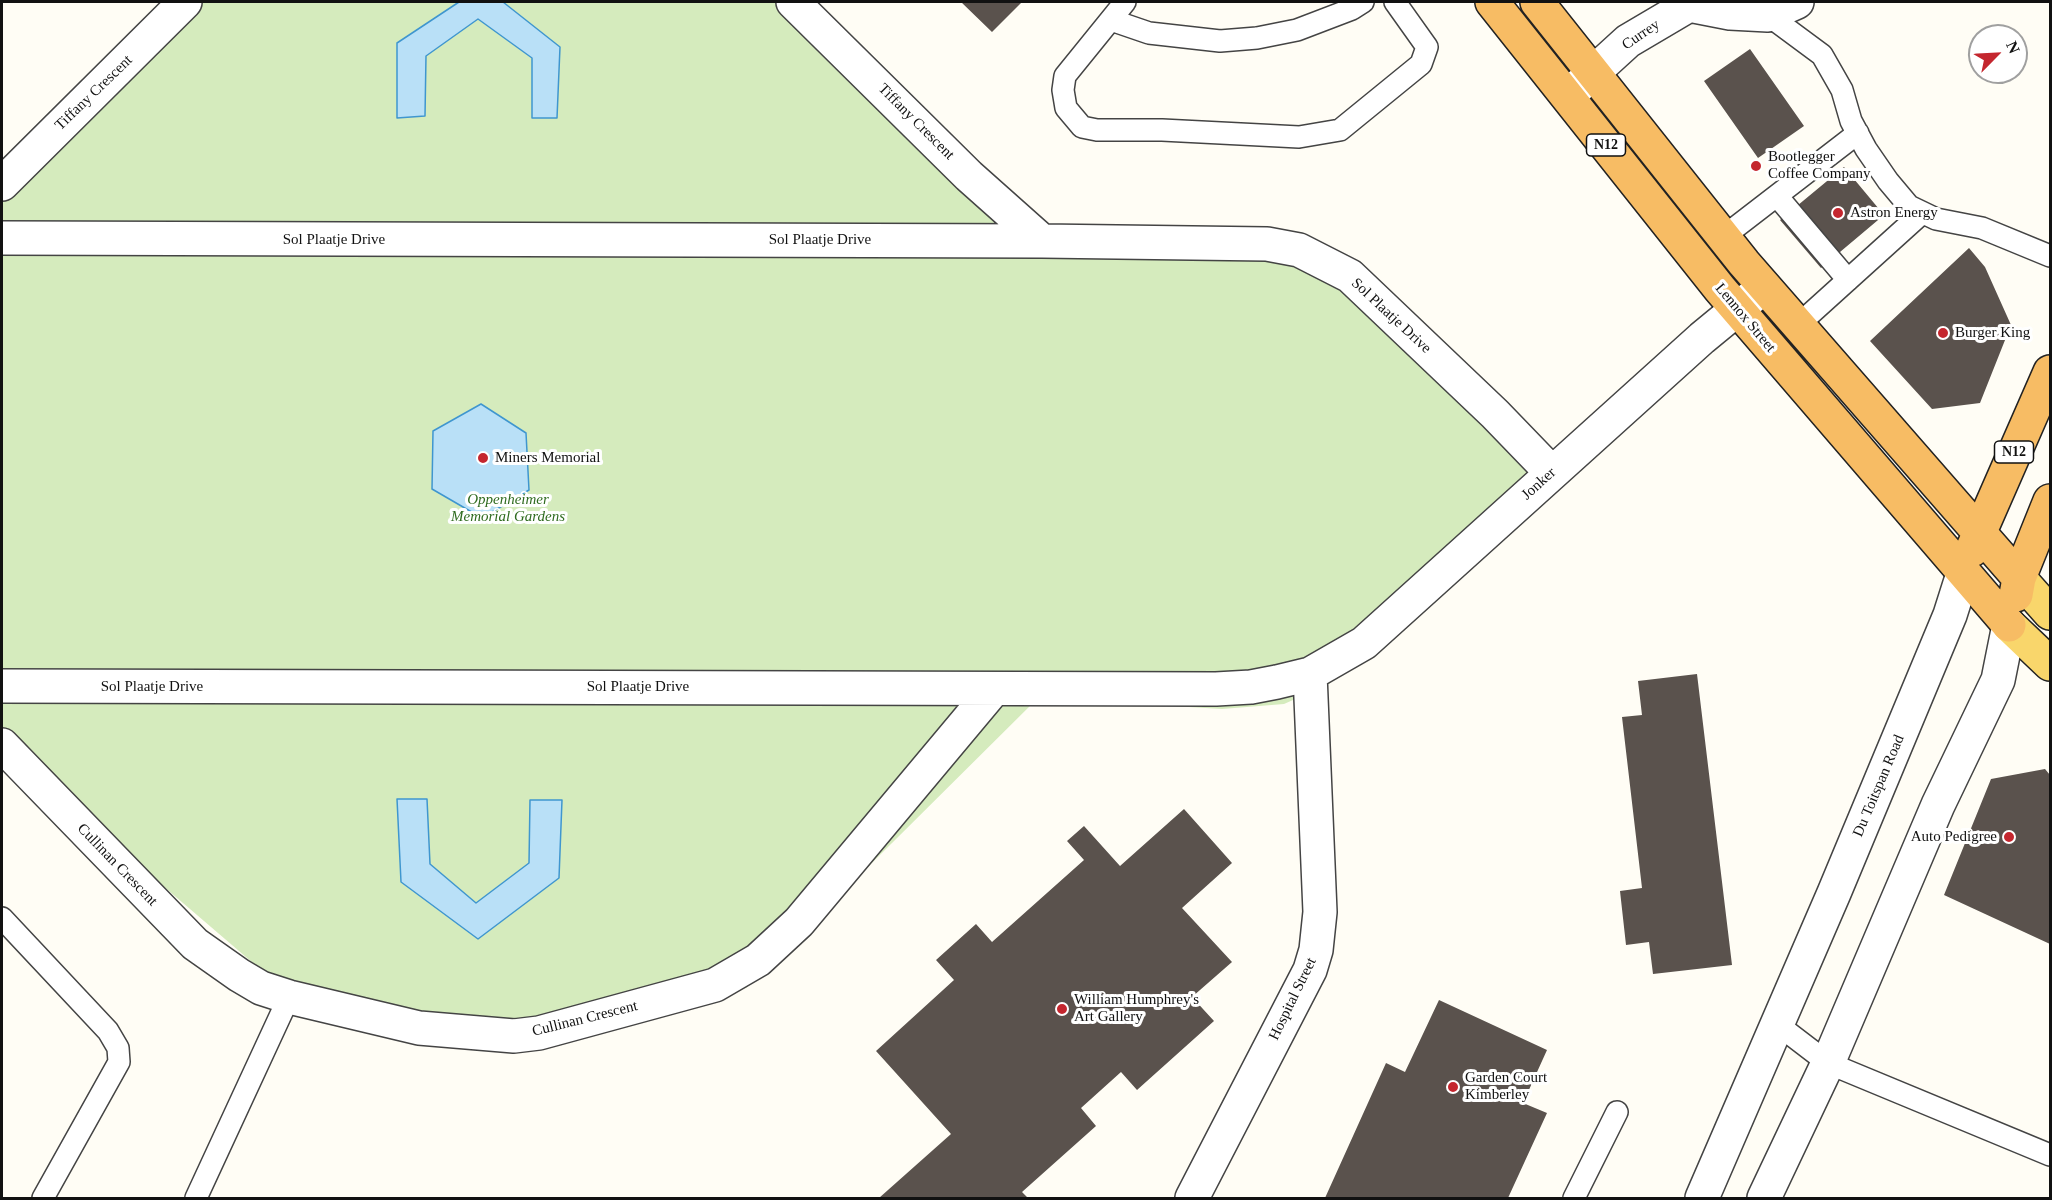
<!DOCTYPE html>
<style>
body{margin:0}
#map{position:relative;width:2052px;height:1200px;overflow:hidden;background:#fffdf5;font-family:"Times New Roman",serif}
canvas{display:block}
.frame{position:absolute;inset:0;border:3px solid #111;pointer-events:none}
.north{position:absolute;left:1968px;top:24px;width:60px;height:60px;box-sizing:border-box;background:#fff;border:2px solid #a0a0a0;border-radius:50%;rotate:66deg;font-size:16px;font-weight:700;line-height:24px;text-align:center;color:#111}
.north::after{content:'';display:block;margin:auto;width:21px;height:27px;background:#c4262e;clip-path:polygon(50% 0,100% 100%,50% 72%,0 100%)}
</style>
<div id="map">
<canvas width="2052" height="1200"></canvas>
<div class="frame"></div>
<div class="north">N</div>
</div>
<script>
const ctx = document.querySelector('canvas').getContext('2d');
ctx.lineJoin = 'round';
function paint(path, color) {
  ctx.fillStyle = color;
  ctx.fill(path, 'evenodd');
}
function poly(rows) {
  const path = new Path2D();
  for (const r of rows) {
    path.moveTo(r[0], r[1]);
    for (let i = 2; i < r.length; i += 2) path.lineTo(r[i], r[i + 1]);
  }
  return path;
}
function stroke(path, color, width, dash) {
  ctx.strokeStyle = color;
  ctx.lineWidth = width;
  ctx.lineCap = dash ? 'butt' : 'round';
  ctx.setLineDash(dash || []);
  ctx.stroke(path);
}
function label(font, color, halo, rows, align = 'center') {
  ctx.font = font + ' "Times New Roman",serif';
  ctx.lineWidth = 6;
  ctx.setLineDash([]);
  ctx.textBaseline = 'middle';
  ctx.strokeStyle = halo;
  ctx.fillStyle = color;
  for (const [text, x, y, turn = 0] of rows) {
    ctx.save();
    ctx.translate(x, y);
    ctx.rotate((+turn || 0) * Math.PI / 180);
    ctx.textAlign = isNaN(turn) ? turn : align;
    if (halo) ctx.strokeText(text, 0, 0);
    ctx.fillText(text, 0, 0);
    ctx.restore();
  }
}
const green = poly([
 [196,2,787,2,1058,250,1317,255,1553,489,1329,684,1284,704,1222,709,1038,698,746,988,513,1042,309,1011,64,801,2,736,2,194]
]);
const water = poly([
 [459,2,503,2,560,47,557,118,532,118,532,58,478,19,426,56,425,116,397,118,397,43,459,2],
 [481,404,526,433,529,490,482,518,432,489,433,431,481,404],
 [397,799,427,799,430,864,476,903,529,863,530,800,562,800,559,878,478,939,401,882,397,799]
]);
const building = poly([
 [961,2,1022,2,992,32],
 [1750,49,1804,126,1758,158,1704,81],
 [1844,167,1884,215,1821,268,1780,220],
 [1969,248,1985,267,2011,325,1980,403,1932,409,1870,341],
 [1697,674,1732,965,1653,974,1649,942,1626,945,1620,891,1642,888,1622,717,1642,715,1638,681],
 [2045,769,2050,775,2050,944,1944,895,1991,779],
 [1184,809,1232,863,1182,908,1232,962,1192,997,1214,1021,1137,1090,1121,1072,1081,1108,1096,1126,1022,1192,1028,1198,879,1198,951,1134,876,1051,954,980,936,960,976,924,992,942,1084,860,1067,841,1084,826,1120,866],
 [1439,1000,1547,1050,1523,1103,1547,1113,1508,1198,1325,1198,1386,1063,1405,1072]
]);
const service = poly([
 [1125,2,1065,76,1063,90,1066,108,1082,127,1097,130,1162,130,1299,137,1340,130,1421,64,1427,47,1395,2],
 [1768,15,1822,55,1842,90,1851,121,1866,149,1888,181,1909,206,1936,219,1982,228,2050,256],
 [1111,20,1149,33,1220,41,1257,38,1297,30,1352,9,1363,2],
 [1777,196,1848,280],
 [1723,237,1858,133],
 [1798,325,1922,213],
 [2,918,108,1031,118,1048,119,1062,43,1198],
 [1777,1024,1828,1063,2050,1155],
 [196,1198,289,997],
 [1574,1198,1617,1112]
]);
const minor = poly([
 [793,2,969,176,1042,241],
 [1571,93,1628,41,1689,5,1730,13,1768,15,1797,2],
 [2,184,185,2],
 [2,238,1042,241,1267,244,1299,250,1350,276,1495,414,1551,472],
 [2,686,1216,689,1251,687,1277,682,1310,674,1364,643,1702,338,1764,287],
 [2,745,195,944,239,975,261,988,289,997,419,1028,514,1036,539,1033,715,985,758,960,799,922,994,689],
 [1192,1198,1310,970,1316,950,1320,912,1310,674]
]);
const tertiary = poly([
 [1702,1198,1834,893,1950,615,1963,574],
 [1764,1198,1828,1063,1938,805,1998,680,2009,625]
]);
const primary = poly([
 [2019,578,2050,613],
 [2009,625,2050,664]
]);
const trunk = poly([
 [1492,2,1720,289,2009,625],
 [1537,2,1744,263,2019,578],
 [1972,550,2050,372],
 [2016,595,2019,578,2050,501]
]);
const markers = [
 [1756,166,6,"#c4262e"],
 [1838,213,6,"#c4262e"],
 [1943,333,6,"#c4262e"],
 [483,458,6,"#c4262e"],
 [2009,837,6,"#c4262e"],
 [1062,1009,6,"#c4262e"],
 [1453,1087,6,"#c4262e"]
];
const shields = [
 [1606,145,39],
 [2014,452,39]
];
const shieldNames = [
 ["N12",1606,145],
 ["N12",2014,452]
];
const streetNames = [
 ["Currey",1641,35,-34],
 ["Tiffany Crescent",94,93,-44],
 ["Tiffany Crescent",916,122,45],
 ["Sol Plaatje Drive",334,240],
 ["Sol Plaatje Drive",820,240],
 ["Sol Plaatje Drive",1391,316,43],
 ["Lennox Street",1745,318,50],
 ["Jonker",1539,484,-42],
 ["Sol Plaatje Drive",152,687],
 ["Sol Plaatje Drive",638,687],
 ["Du Toitspan Road",1879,786,-67],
 ["Cullinan Crescent",117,865,46],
 ["Hospital Street",1293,999,-64],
 ["Cullinan Crescent",585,1019,-14]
];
const poiNames = [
 ["Bootlegger",1768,157],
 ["Coffee Company",1768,174],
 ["Astron Energy",1850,213],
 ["Burger King",1955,333],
 ["Miners Memorial",495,458],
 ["Auto Pedigree",1997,837,"right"],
 ["William Humphrey's",1074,1000],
 ["Art Gallery",1074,1017],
 ["Garden Court",1465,1078],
 ["Kimberley",1465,1095]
];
const parkNames = [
 ["Oppenheimer",508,500],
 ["Memorial Gardens",508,517]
];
paint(green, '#d5ebbd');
paint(water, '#b9e0f7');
stroke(water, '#3f96cf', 1.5);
paint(building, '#5a524d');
stroke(service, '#444', 24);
stroke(minor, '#444', 36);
stroke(tertiary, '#444', 36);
stroke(primary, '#222', 36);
stroke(trunk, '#222', 36);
stroke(service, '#fff', 21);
stroke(minor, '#fff', 33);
stroke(tertiary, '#fff', 33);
stroke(primary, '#f9d66b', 33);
stroke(trunk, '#f7bc64', 33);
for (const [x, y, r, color] of markers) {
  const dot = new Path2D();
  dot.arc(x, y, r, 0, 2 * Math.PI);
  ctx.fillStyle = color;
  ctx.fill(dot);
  stroke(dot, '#fff', 2);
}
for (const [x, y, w] of shields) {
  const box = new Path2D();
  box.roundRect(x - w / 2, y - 11, w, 22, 4.5);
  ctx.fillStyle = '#fff';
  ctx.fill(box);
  stroke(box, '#111', 1.5);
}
label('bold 14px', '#111', null, shieldNames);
label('15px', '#111', '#fff', streetNames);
label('15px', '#111', '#fff', poiNames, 'left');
label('italic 15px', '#2f6b1f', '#fff', parkNames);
</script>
